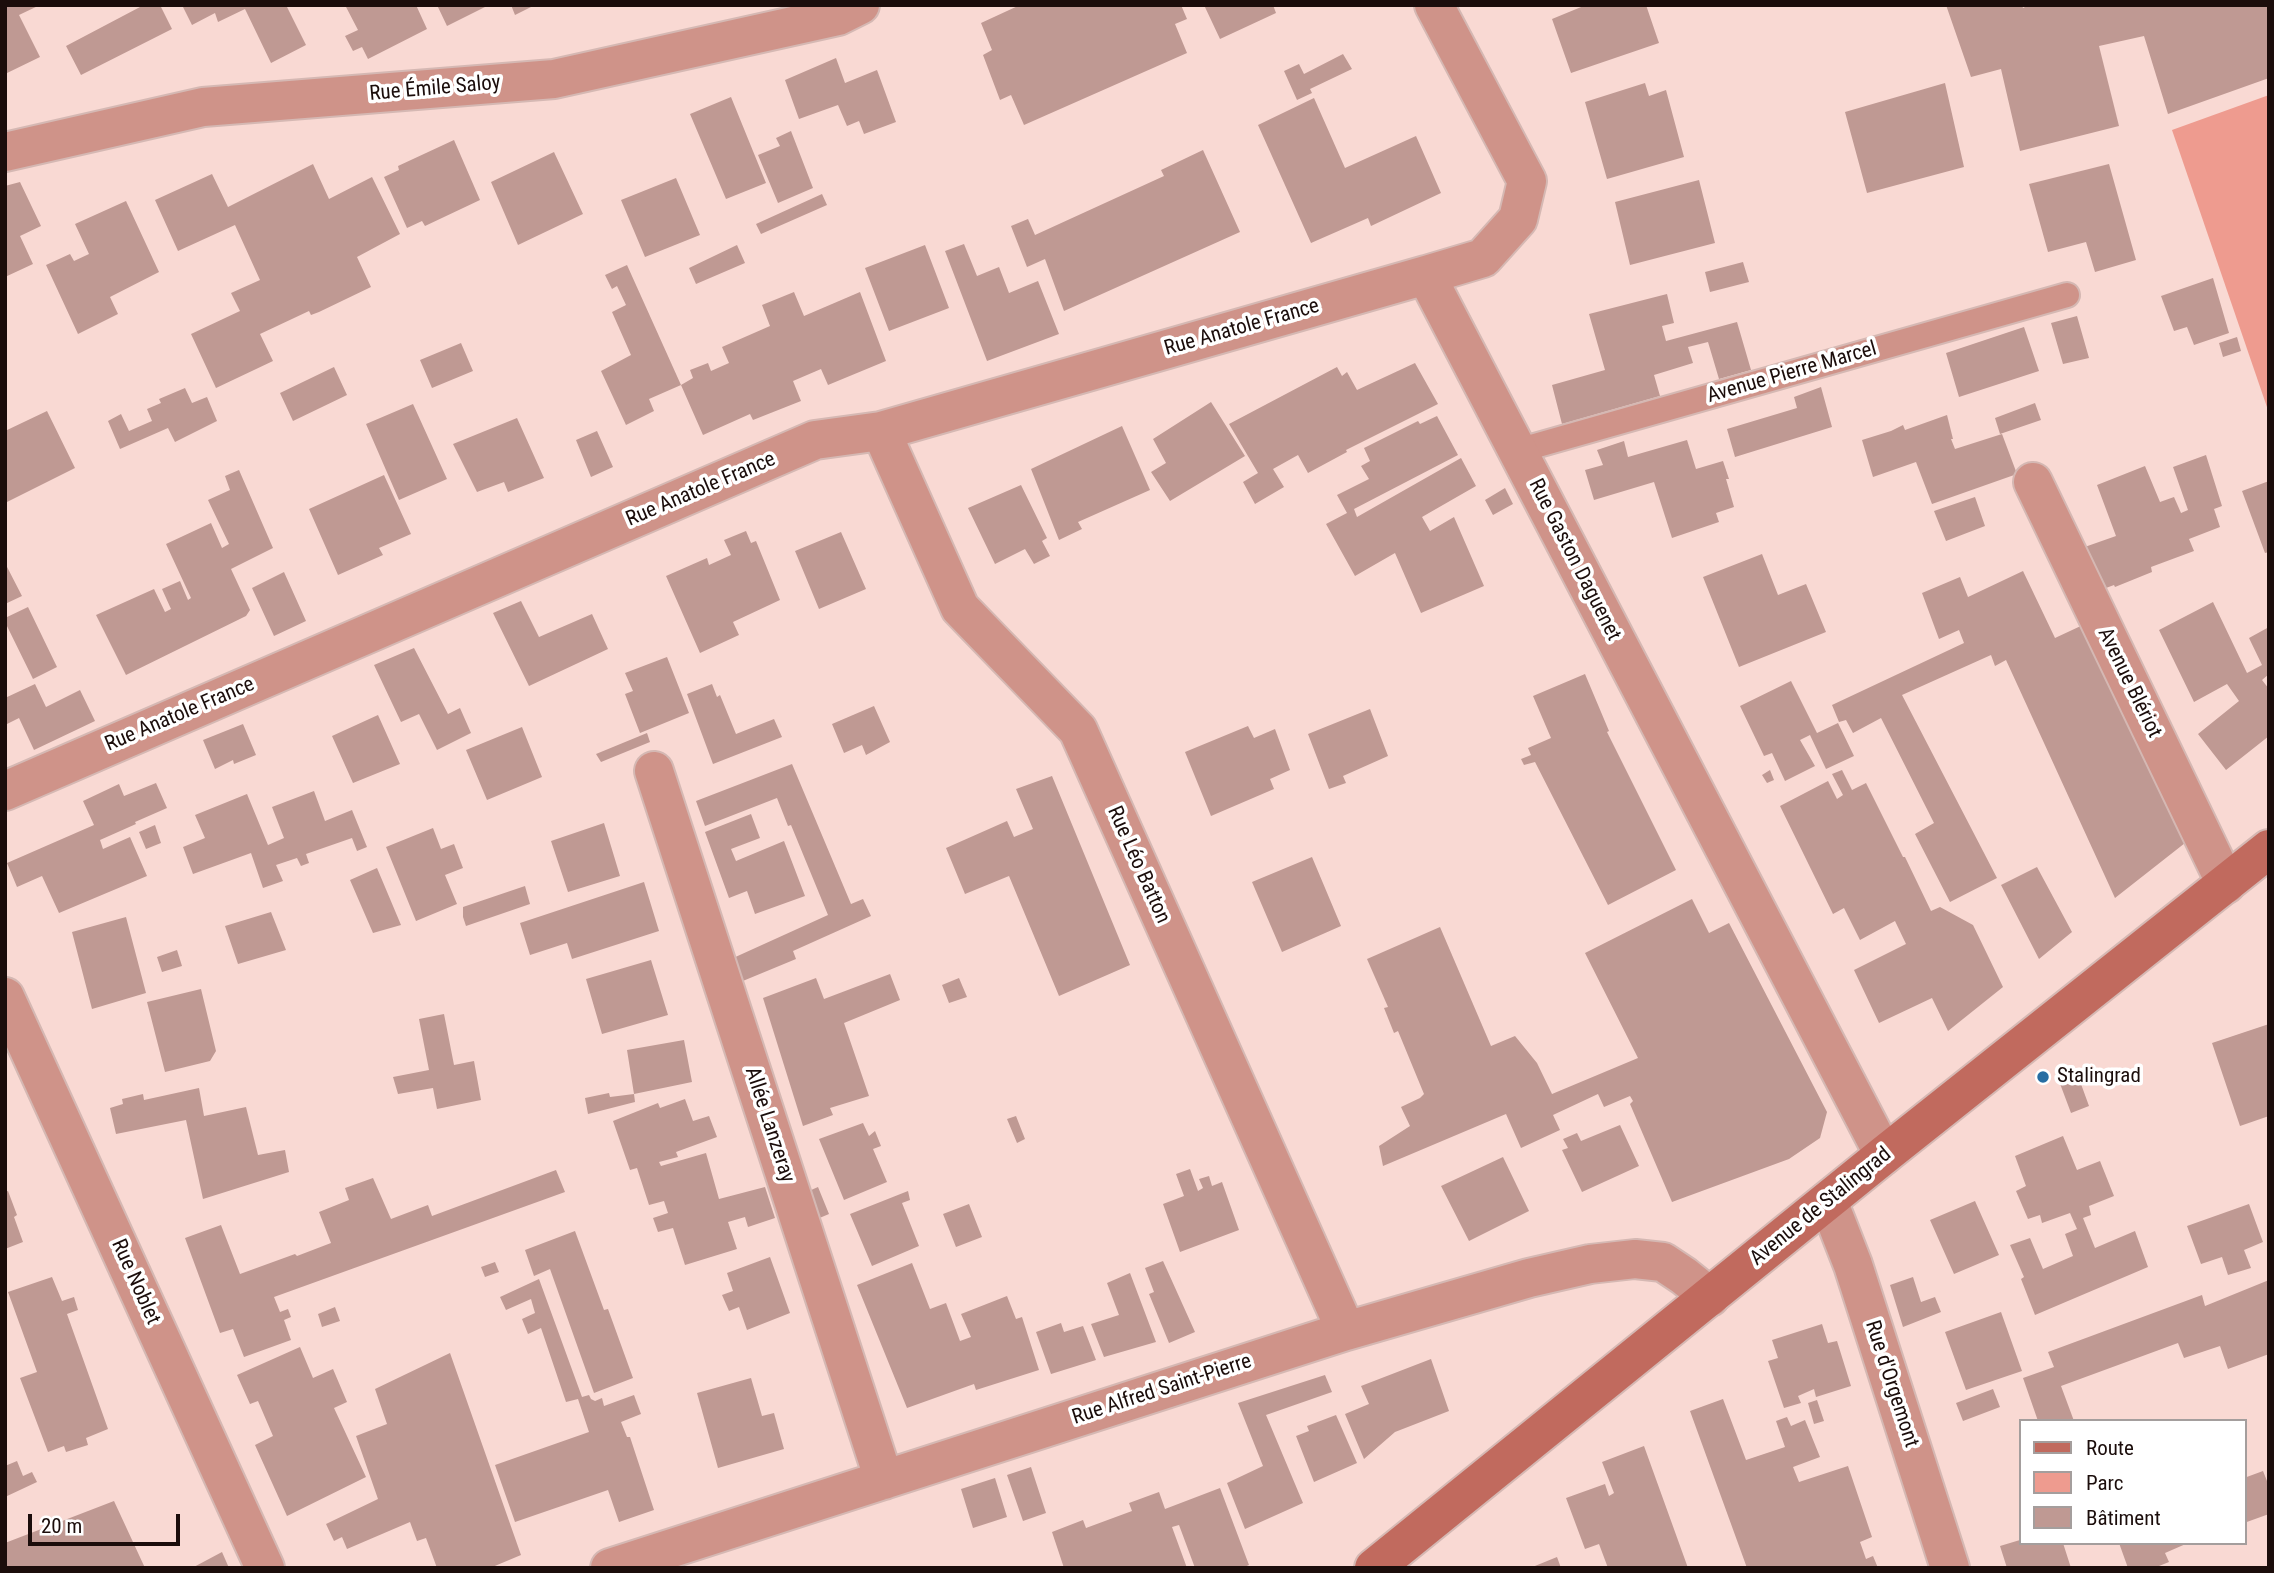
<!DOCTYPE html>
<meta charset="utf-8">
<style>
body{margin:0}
#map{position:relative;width:2274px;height:1573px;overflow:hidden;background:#f9d9d3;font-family:"Roboto Condensed",sans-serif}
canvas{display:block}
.frame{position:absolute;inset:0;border:7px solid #1b0d0b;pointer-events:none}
.legend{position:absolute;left:2019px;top:1419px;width:228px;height:126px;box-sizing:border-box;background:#fff;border:2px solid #a49e9d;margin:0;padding:9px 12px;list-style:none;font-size:21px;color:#1b0d0b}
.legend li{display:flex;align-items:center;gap:14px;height:35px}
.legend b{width:35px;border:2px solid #a49e9d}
.scale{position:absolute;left:28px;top:1514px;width:152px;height:32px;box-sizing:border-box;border:4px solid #1b0d0b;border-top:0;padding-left:9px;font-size:21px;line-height:24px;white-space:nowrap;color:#1b0d0b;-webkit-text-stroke:5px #fff;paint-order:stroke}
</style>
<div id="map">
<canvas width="2274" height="1573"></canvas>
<div class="frame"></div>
<ul class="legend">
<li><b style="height:9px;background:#c16a5e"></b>Route</li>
<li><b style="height:19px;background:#ee9b8f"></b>Parc</li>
<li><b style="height:19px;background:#bf9993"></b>Bâtiment</li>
</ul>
<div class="scale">20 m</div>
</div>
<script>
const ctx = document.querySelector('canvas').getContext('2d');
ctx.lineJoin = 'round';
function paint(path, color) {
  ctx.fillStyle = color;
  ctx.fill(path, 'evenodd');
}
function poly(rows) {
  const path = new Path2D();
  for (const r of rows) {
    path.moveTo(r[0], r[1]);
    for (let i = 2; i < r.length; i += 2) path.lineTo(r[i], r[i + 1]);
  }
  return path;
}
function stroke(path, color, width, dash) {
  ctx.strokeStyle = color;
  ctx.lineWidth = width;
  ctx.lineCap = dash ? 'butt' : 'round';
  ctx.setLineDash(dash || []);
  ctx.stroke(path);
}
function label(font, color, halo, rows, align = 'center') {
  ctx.font = font + ' "Roboto Condensed",sans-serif';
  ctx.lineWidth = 7;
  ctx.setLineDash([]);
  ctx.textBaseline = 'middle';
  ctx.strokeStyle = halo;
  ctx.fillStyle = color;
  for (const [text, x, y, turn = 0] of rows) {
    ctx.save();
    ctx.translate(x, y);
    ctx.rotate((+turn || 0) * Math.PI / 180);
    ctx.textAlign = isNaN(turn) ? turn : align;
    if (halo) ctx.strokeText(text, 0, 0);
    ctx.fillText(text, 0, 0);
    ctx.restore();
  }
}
const green = poly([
 [2269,95,2269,413,2172,130]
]);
const building = poly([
 [5,5,40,5,19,15,40,57,5,74],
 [139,5,160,5,172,29,81,75,66,46,140,7],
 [182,5,286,5,306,45,271,63,245,9,218,22,215,13,192,25],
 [345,5,416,5,427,29,368,59,362,47,353,51,345,36,358,30],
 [437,5,489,5,447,26],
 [511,5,535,5,515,15],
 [1020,5,1181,5,1187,19,1175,24,1187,53,1024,125,1011,95,1000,100,983,55,992,50,981,23],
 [1204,5,1273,5,1276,13,1220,39],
 [1586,5,1646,5,1659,43,1571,73,1552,19],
 [1946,5,2022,5,2023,8,2029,5,2269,5,2269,78,2168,114,2144,36,2099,46,2119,126,2020,151,2001,69,1971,77],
 [1343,54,1352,69,1310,89,1312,93,1297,100,1284,71,1299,64,1304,74],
 [836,58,845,83,877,70,896,122,864,134,859,121,847,126,838,105,799,119,785,80],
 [1645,83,1649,96,1666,90,1684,157,1607,179,1585,102],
 [1945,83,1964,167,1867,193,1845,112],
 [731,97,766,183,726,199,690,114],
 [1314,98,1345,168,1416,136,1441,193,1371,226,1368,218,1311,243,1258,125],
 [791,131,813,188,778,203,758,155,780,146,776,138],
 [454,140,480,200,425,226,422,221,407,228,384,177,399,170,398,166],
 [1203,150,1240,232,1064,311,1045,259,1027,267,1011,226,1028,219,1035,235,1164,176,1161,170],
 [554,152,583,214,518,245,491,182],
 [313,164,329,199,372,177,400,234,357,257,371,287,319,312,311,315,309,311,260,334,273,361,216,388,191,334,240,311,231,293,260,280,235,225,178,251,155,200,212,174,228,207],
 [2109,164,2136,260,2095,272,2086,242,2048,252,2029,184],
 [676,178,700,235,645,257,621,200],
 [1699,180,1715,243,1630,265,1615,202],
 [20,182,41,226,20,236,33,264,5,277,5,211,7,210,5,206,5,186],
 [822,194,827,205,761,234,756,224],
 [126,201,159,272,110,297,118,314,78,334,46,265,70,254,74,261,89,254,75,224],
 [964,244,977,276,999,267,1009,293,1038,281,1059,334,987,361,945,251],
 [737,245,745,263,696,284,689,268],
 [925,245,949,308,889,331,865,268],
 [1743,262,1749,282,1710,292,1705,272],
 [627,265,681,385,649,399,654,411,626,425,601,371,631,355,612,312,626,305,617,286,612,289,605,275],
 [2213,278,2229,333,2194,345,2187,327,2174,331,2161,296],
 [794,292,804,316,860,292,886,361,828,385,821,369,793,381,801,401,753,420,750,414,703,435,681,385,693,378,690,370,708,363,711,371,729,363,722,347,770,326,762,305],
 [1667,294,1674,323,1662,326,1666,341,1737,322,1751,370,1719,379,1708,342,1688,347,1693,363,1654,375,1660,396,1562,424,1552,385,1605,370,1589,314],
 [2077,316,2089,358,2063,364,2051,323],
 [2024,327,2039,371,1959,397,1946,353],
 [2237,337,2241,351,2223,357,2219,343],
 [461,343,473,371,432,388,420,360],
 [1415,363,1438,404,1346,450,1347,452,1308,473,1298,455,1273,469,1284,487,1255,504,1243,482,1258,473,1229,424,1337,367,1342,376,1347,372,1357,390],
 [334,367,347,395,293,421,280,393],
 [1821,387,1832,427,1735,457,1727,429,1797,408,1794,397],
 [185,388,192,403,207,397,217,421,175,442,168,428,120,449,108,421,121,414,129,431,152,421,147,409,161,403,159,399],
 [1211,402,1245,456,1170,501,1151,472,1166,463,1153,439],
 [2035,403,2041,420,2000,434,1995,418],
 [413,404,447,479,399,500,366,424],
 [47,411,75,468,7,502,5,497,5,431],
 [1947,415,1953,439,1951,439,1955,449,2002,434,2017,474,1932,504,1916,462,1873,477,1862,440,1891,431,1903,425,1905,430],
 [1437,416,1458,455,1354,509,1357,517,1461,458,1476,486,1422,517,1430,531,1454,517,1484,586,1421,613,1395,553,1355,576,1326,524,1347,513,1337,495,1369,479,1361,466,1370,461,1364,448,1418,421,1420,424],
 [517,418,544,478,508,492,504,482,477,492,453,444],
 [1122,426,1150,490,1078,522,1082,529,1059,540,1031,469],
 [597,431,613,467,591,477,576,440],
 [1687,440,1696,469,1723,461,1729,479,1726,479,1734,507,1716,513,1719,522,1672,538,1654,482,1594,500,1585,470,1603,465,1597,450,1624,441,1628,457],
 [2206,455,2222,506,2214,509,2220,527,2189,539,2194,551,2151,567,2152,572,2115,587,2114,585,2098,591,2079,549,2116,536,2097,485,2145,466,2160,502,2174,497,2181,513,2188,510,2173,467],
 [239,470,273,548,231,569,250,610,246,616,126,675,96,615,154,589,165,612,171,609,162,589,180,581,188,600,191,598,166,544,211,523,222,548,229,544,208,500,230,490,225,476],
 [384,475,411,534,379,548,383,555,338,575,309,509],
 [2269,481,2269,552,2265,553,2242,491],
 [1021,485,1047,538,1042,541,1050,556,1034,564,1025,549,995,564,968,508],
 [1505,488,1513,504,1493,515,1485,500],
 [1975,497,1985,526,1946,541,1934,511],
 [746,531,751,543,756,541,780,600,733,622,739,635,700,653,666,576,707,558,709,565,731,555,724,540],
 [841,532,866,589,819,609,795,551],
 [1762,554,1778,595,1806,584,1826,632,1739,667,1703,577],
 [5,563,22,596,5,604],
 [2023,571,2055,638,2085,624,2185,843,2115,898,2006,660,1995,666,1991,655,1902,695,1997,878,1950,902,1915,834,1934,823,1881,718,1853,733,1846,720,1839,722,1832,705,1964,643,1959,630,1939,639,1922,593,1960,577,1968,597],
 [284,572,306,621,274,636,252,588],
 [521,601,539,637,592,614,608,649,529,686,493,613],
 [2213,602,2247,673,2262,665,2249,638,2269,627,2269,662,2267,663,2269,665,2269,674,2262,680,2269,689,2269,736,2226,770,2198,734,2239,701,2227,684,2194,702,2159,630],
 [28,607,57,667,33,679,5,622,5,618],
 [414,648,448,714,460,708,471,733,437,750,419,714,401,722,374,665],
 [667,657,689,713,640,733,625,694,633,691,625,673],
 [1585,674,1609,731,1607,732,1676,870,1608,905,1535,762,1524,765,1521,759,1531,755,1528,748,1551,738,1533,696],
 [1791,681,1817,733,1838,723,1854,756,1826,769,1810,735,1800,740,1815,766,1785,781,1772,753,1764,756,1740,706],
 [35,684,46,707,80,690,95,721,34,750,19,718,5,725,5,698],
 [712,684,717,697,720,695,736,734,774,719,782,737,713,764,687,694],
 [874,706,890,742,866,755,862,745,844,753,832,724],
 [1370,709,1388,756,1343,776,1346,783,1329,789,1308,734],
 [378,715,400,764,353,783,332,736],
 [243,724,256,755,234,764,233,760,215,769,203,740],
 [1248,726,1254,738,1275,729,1290,770,1270,779,1274,789,1211,816,1185,752],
 [522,727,542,777,487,800,466,750],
 [647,733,650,742,601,762,596,754],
 [792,764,851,904,863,899,871,916,793,951,796,959,738,983,731,959,828,915,791,825,788,826,777,798,705,826,696,801],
 [1770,770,1774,780,1767,783,1762,775],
 [1842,770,1852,790,1866,783,1903,857,1905,857,1931,911,1940,907,1973,925,2003,987,1948,1031,1932,998,1879,1023,1854,970,1906,944,1895,921,1860,940,1844,908,1833,914,1780,806,1828,781,1837,799,1843,795,1832,774],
 [1052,776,1130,965,1059,996,1009,876,965,894,946,848,1007,821,1014,837,1033,829,1016,789],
 [156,783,167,808,135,822,136,824,100,840,103,849,130,837,147,876,59,913,42,876,17,887,7,863,94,825,83,801,119,784,124,796],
 [314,791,325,821,352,810,367,847,357,851,352,838,306,854,309,863,301,866,297,858,276,865,283,881,263,888,251,853,193,874,183,847,205,838,195,815,247,794,268,845,284,838,272,807],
 [751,814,760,838,731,849,736,861,784,841,805,896,755,914,747,891,729,898,705,832],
 [604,823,620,876,568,892,551,841],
 [155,825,161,843,146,849,139,832],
 [433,828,441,849,454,844,463,868,445,875,457,904,416,921,386,847],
 [1312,857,1341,926,1282,952,1252,882],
 [2037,867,2072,932,2039,959,2001,885],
 [377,868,401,925,373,933,350,880],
 [644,882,659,931,572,959,567,943,530,955,520,923],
 [525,886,530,904,466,926,463,917,463,907],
 [1692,899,1709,933,1729,923,1827,1112,1820,1138,1789,1159,1672,1202,1630,1104,1633,1101,1630,1096,1604,1107,1598,1094,1553,1115,1560,1130,1521,1148,1506,1114,1383,1166,1379,1146,1410,1126,1401,1107,1420,1098,1424,1094,1398,1031,1394,1033,1384,1008,1388,1007,1367,959,1440,927,1491,1046,1515,1036,1537,1063,1552,1094,1638,1058,1585,953],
 [271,912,286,950,238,964,225,926],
 [126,917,146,993,92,1009,72,932],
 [177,950,182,966,162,972,157,957],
 [651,960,668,1015,602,1034,586,979],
 [890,974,900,1000,844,1023,869,1096,830,1108,833,1115,803,1126,763,998,816,978,824,999],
 [959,978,967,997,949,1003,942,985],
 [201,989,216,1051,210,1061,165,1072,147,1002],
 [444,1014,454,1065,474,1061,481,1100,437,1109,433,1088,398,1094,393,1077,429,1070,419,1019],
 [2269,1024,2269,1116,2240,1126,2212,1043],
 [684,1040,692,1082,634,1094,635,1102,588,1114,585,1098,609,1093,610,1097,634,1094,627,1050],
 [2077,1073,2089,1106,2071,1113,2059,1081],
 [199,1088,204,1116,246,1107,258,1155,285,1150,289,1172,203,1199,186,1120,116,1134,110,1108,123,1104,122,1099,143,1094,144,1100],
 [685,1099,693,1121,709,1116,717,1137,676,1152,678,1157,659,1162,661,1166,706,1153,719,1199,765,1187,775,1218,748,1227,745,1217,728,1222,737,1249,685,1265,673,1228,658,1232,653,1218,668,1213,664,1201,649,1205,637,1168,630,1170,613,1121,658,1103,660,1108],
 [1016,1116,1025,1139,1017,1143,1007,1119],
 [863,1123,869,1136,875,1131,881,1146,873,1149,887,1182,844,1200,819,1139],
 [1620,1125,1639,1166,1582,1192,1562,1150,1568,1148,1563,1139,1577,1133,1581,1141],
 [2063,1136,2077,1170,2100,1161,2114,1196,2089,1206,2091,1215,2083,1218,2095,1248,2135,1231,2148,1267,2035,1315,2021,1279,2024,1277,2010,1245,2030,1238,2043,1269,2073,1256,2065,1234,2077,1229,2070,1213,2042,1223,2040,1215,2028,1219,2016,1191,2026,1186,2015,1156],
 [1503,1157,1529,1211,1469,1241,1441,1186],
 [1190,1169,1198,1191,1203,1188,1199,1179,1209,1176,1212,1186,1222,1182,1239,1230,1180,1252,1163,1204,1184,1196,1176,1174],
 [556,1170,565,1192,274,1297,280,1312,288,1309,291,1317,284,1320,291,1340,244,1357,233,1329,220,1333,185,1238,221,1225,240,1274,295,1254,297,1256,331,1243,319,1212,349,1200,345,1188,373,1178,391,1219,428,1205,432,1216],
 [818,1187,829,1214,810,1222,802,1194],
 [8,1191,17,1215,14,1217,23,1242,5,1249,5,1192],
 [908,1191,910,1200,902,1203,919,1246,872,1266,850,1214],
 [1975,1201,1999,1255,1954,1274,1930,1220],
 [969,1204,982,1237,956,1247,943,1214],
 [2249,1204,2263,1242,2244,1250,2251,1268,2228,1275,2222,1257,2201,1264,2187,1226],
 [575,1231,604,1310,608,1309,633,1378,594,1393,550,1269,534,1276,525,1250],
 [770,1257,790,1313,747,1330,739,1307,729,1311,722,1295,733,1291,727,1273],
 [1163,1261,1195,1332,1169,1343,1149,1294,1154,1292,1145,1268],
 [495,1262,499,1272,485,1277,481,1267],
 [912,1263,930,1309,946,1303,960,1341,971,1337,961,1314,1007,1296,1016,1319,1022,1317,1039,1370,976,1390,974,1384,907,1408,857,1285],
 [1130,1273,1156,1342,1104,1357,1091,1324,1119,1315,1107,1283],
 [52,1277,62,1301,74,1297,78,1310,67,1314,108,1429,86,1438,88,1445,66,1452,64,1446,48,1452,20,1378,37,1372,8,1292],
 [1913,1277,1921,1302,1935,1297,1941,1312,1903,1327,1890,1285],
 [539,1279,582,1397,589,1395,591,1399,595,1401,602,1398,604,1406,634,1395,641,1414,621,1422,627,1437,630,1437,654,1510,619,1522,608,1490,515,1522,495,1465,589,1432,578,1399,566,1402,541,1328,528,1334,522,1319,535,1313,531,1299,506,1310,500,1297],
 [2269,1280,2269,1354,2228,1369,2220,1346,2184,1358,2178,1343,2061,1386,2074,1421,2038,1421,2023,1378,2054,1367,2048,1352,2202,1295,2205,1306],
 [335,1307,340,1321,322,1327,318,1314],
 [2001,1312,2022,1371,1966,1390,1945,1332],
 [1061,1323,1064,1332,1083,1326,1096,1360,1051,1374,1036,1332],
 [1822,1324,1828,1343,1837,1341,1851,1386,1816,1397,1814,1389,1798,1396,1801,1403,1784,1408,1768,1361,1778,1358,1772,1340],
 [300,1347,313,1378,333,1369,347,1402,334,1408,366,1477,287,1516,255,1445,273,1436,258,1401,250,1404,237,1375],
 [450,1353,521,1555,490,1568,437,1568,426,1538,417,1541,410,1522,347,1549,342,1537,334,1541,326,1524,378,1499,356,1436,387,1424,375,1389],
 [1431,1359,1449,1411,1395,1432,1364,1459,1345,1414,1369,1404,1361,1386],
 [1325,1375,1332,1392,1266,1415,1303,1503,1245,1529,1227,1483,1263,1466,1238,1403],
 [751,1378,762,1416,774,1413,784,1449,718,1468,697,1393],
 [1993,1389,2000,1407,1963,1421,1956,1403],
 [1723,1399,1746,1460,1785,1447,1776,1421,1787,1417,1791,1426,1805,1420,1820,1457,1793,1467,1799,1482,1848,1466,1872,1537,1860,1542,1866,1559,1873,1556,1878,1568,1747,1568,1690,1411],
 [1817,1400,1824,1421,1814,1424,1808,1403],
 [1336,1415,1357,1463,1314,1482,1296,1436,1309,1431,1307,1426],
 [1644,1446,1688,1568,1608,1568,1599,1544,1585,1549,1566,1498,1605,1484,1609,1496,1614,1493,1602,1462],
 [17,1461,23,1476,32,1472,37,1482,5,1497,5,1466],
 [1031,1467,1046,1513,1023,1521,1007,1475],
 [2263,1471,2269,1486,2269,1514,2244,1523,2244,1478],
 [995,1478,1007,1517,973,1528,961,1489],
 [1220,1488,1249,1565,1242,1568,1195,1568,1179,1525,1172,1527,1187,1568,1064,1568,1052,1532,1083,1520,1086,1528,1132,1511,1129,1503,1159,1492,1165,1509],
 [114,1501,145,1568,5,1568,5,1543],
 [2020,1540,2020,1543,2063,1543,2071,1568,2007,1568,2000,1546],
 [2119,1543,2188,1543,2165,1553,2169,1562,2154,1568,2128,1568],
 [222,1552,229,1568,192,1568],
 [1557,1557,1561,1568,1530,1568]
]);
const lane = poly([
 [1517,451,2067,295]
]);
const street = poly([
 [1434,5,1527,181,1518,219,1483,258,1426,275,1884,1155],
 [5,152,203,107,554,79,838,16,860,5],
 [881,431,960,608,1078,730,1346,1331],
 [2033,482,2226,884],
 [654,771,884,1480],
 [5,791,815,440,881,431,1426,275],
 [5,997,265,1568],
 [1828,1201,1853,1265,1950,1568],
 [610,1568,1346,1331,1529,1278,1590,1264,1635,1259,1663,1262,1684,1276,1710,1297]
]);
const secondary = poly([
 [1374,1568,1884,1155,2269,849]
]);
const markers = [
 [2043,1077,7,"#276da2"]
];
const streetNames = [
 ["Rue Émile Saloy",435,89,-5],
 ["Rue Anatole France",1242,328,-16],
 ["Avenue Pierre Marcel",1792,373,-16],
 ["Rue Anatole France",701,490,-23],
 ["Rue Gaston Daguenet",1574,560,63],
 ["Avenue Blériot",2129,683,64],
 ["Rue Anatole France",180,715,-23],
 ["Rue Léo Batton",1138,865,66],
 ["Allée Lanzeray",769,1125,72],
 ["Avenue de Stalingrad",1821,1207,-39],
 ["Rue Noblet",135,1282,66],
 ["Rue d'Orgemont",1891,1384,72],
 ["Rue Alfred Saint-Pierre",1162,1390,-18]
];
const poiNames = [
 ["Stalingrad",2057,1077]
];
paint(green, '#ee9b8f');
paint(building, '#bf9993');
stroke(lane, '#d5b8b3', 28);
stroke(street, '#d5b8b3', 42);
stroke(secondary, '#d5b8b3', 42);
stroke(lane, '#cf9389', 24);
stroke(street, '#cf9389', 38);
stroke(secondary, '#c16a5e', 38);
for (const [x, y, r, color] of markers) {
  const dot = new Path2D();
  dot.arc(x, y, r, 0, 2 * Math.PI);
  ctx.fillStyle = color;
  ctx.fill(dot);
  stroke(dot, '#fff', 2.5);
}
label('21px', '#1b0d0b', '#fff', streetNames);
label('21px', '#1b0d0b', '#fff', poiNames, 'left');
</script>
